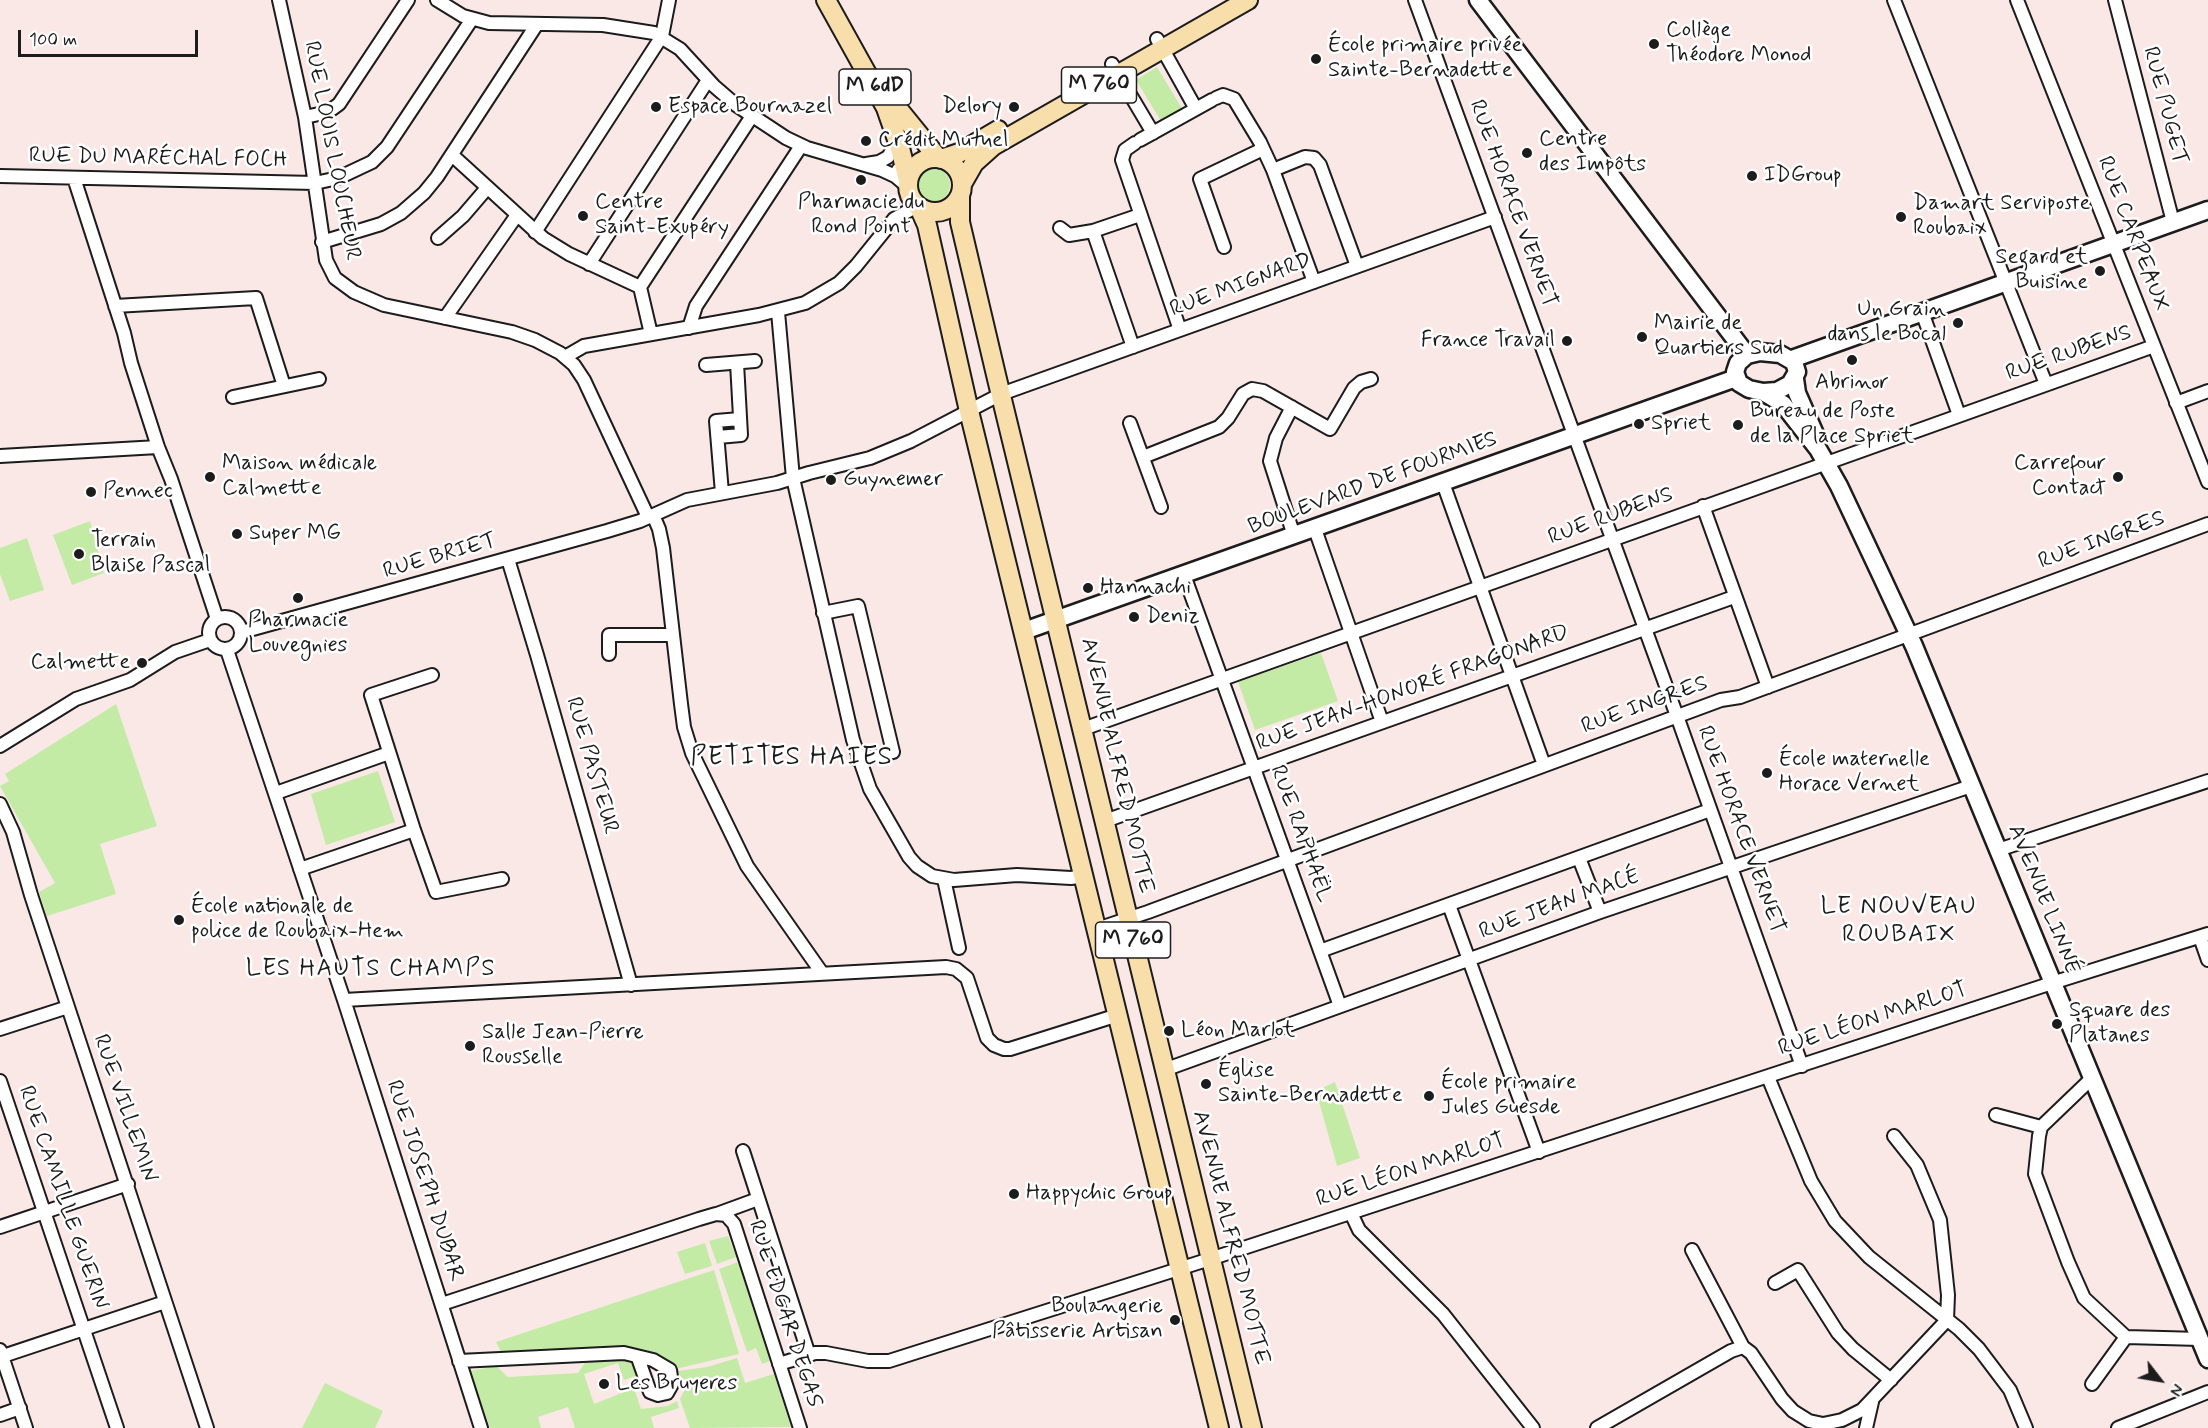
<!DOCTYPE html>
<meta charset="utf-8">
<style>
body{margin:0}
#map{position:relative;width:2208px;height:1428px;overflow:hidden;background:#fae8e7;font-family:Mynerve,sans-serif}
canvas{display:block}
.north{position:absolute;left:2130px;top:1350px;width:60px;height:60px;-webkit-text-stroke:4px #fff;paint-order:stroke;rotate:121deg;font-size:16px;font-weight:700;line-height:24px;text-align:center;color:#1c1c1c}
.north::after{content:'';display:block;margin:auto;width:21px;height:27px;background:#1c1c1c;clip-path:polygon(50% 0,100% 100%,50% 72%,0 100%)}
.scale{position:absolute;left:18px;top:30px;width:180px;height:27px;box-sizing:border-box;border:3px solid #1c1c1c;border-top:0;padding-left:8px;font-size:18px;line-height:21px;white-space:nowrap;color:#1c1c1c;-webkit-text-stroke:4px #fff;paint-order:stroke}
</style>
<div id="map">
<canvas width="2208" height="1428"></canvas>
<div class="north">N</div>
<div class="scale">100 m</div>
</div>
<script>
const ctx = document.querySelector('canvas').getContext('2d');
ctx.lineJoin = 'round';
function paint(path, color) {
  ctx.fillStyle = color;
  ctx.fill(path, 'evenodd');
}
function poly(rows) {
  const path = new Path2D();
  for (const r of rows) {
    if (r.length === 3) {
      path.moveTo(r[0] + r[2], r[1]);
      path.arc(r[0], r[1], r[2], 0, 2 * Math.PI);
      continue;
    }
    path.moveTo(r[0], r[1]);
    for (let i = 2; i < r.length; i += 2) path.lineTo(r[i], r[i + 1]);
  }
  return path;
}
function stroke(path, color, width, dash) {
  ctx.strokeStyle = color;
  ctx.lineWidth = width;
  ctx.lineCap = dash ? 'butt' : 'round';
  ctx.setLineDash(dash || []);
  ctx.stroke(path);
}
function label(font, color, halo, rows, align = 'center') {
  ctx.font = font + ' Mynerve,sans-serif';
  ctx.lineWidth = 5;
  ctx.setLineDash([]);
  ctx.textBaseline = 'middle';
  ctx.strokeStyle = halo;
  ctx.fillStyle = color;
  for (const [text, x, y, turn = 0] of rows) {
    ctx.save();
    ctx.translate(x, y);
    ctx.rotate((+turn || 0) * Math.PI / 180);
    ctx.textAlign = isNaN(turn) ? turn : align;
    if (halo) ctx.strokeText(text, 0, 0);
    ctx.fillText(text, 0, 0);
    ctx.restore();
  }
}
const green = poly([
 [1157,67,1183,110,1162,123,1136,80],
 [933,185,17],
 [90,521,104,573,72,585,53,535],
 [27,538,44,590,10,601,0,574,0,548],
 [1321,653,1338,701,1255,730,1238,682],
 [116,704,157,826,100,844,116,894,47,916,39,892,55,883,0,786,9,781,5,774],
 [378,771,395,822,326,845,311,794],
 [1335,1082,1360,1158,1337,1166,1316,1091],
 [728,1236,736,1257,717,1264,709,1241],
 [705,1243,712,1266,685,1274,677,1252],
 [738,1262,770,1361,762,1364,756,1348,747,1352,719,1269],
 [714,1270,739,1354,675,1369,633,1349,502,1354,496,1342],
 [615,1358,630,1362,640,1375,624,1380,618,1363,584,1374,594,1404,634,1388,641,1409,667,1406,677,1401,679,1408,651,1417,654,1428,575,1428,568,1407,538,1417,541,1428,490,1428,470,1371,496,1366,508,1377,578,1373,586,1361],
 [737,1358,745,1383,774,1374,791,1427,690,1428,680,1399,685,1389,678,1371,707,1367],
 [325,1383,383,1411,375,1428,302,1428]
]);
const street = poly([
 [279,0,305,117,326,260,335,278,354,292,384,305,512,332,535,340,560,353,574,365,584,380,648,517],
 [437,0,463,16,489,23,603,25,654,33,680,49,714,86,736,105,786,138,807,148,882,170,895,176,908,187],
 [1415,0,1677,716,1802,1066],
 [1894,0,2046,384],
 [2017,0,2208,482],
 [2115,0,2173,222],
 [1157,39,1196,109],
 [1112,64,1153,133],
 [1216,98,1223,95,1234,99,1260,142,1273,170,1314,282],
 [305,117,328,112,339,104,408,0],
 [1140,140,1212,100],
 [1135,143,1125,150,1122,160,1180,330],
 [452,155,543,238,569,254,640,287,651,334],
 [866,164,879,162,888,157,894,147,896,137],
 [898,170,920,163],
 [1273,170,1305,157,1314,158,1320,165,1357,266],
 [0,176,315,183,338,178,372,162,387,147,472,19],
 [74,178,124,333,131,363,158,447,171,479,217,619],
 [1060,228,1069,235,1093,231,1133,347],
 [1093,231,1140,215],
 [535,232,662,36,669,0],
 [438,238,463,216,487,188],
 [322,242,381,224,401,213,424,193,437,177,537,24],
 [1224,247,1200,179,1263,149],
 [589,264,708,80],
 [640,287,752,116],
 [115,306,256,298,284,386],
 [778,312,793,478,853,740,870,789,909,857,917,866,932,876,954,880,1017,875,1071,878,1084,876],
 [1922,312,1959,415],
 [445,318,517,215],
 [689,328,696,306,801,146],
 [565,357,584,346,759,315,805,303,839,283,856,266,894,219,917,206],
 [706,365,755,361],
 [233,397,319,379],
 [2176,403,2208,391],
 [1292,407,1276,438,1270,461,1294,536],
 [1130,423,1161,507],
 [718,437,741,435,737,363],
 [0,456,158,447],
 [1143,457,1219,427,1228,418,1243,394,1252,389,1263,391,1330,429,1354,388,1361,382,1371,379],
 [1443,483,1544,765],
 [722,493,716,421,740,419],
 [1703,506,1768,687],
 [653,515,659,529,663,548,681,704,684,727,692,753,747,866,822,973],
 [1315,529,1382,722],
 [508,559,537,655,631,985],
 [1184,575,1340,1006],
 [823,613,858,606,893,752,858,760],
 [225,633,16],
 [242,632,607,531,640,521,687,500,777,483,809,473,870,458,911,441,1001,394,1495,217],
 [227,650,344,1000,481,1428],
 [609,654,609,635,673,635],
 [432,675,371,695,414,830,436,892,502,879],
 [1083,729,2154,346],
 [0,746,76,699,130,680,175,652,210,640],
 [276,793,389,753],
 [0,804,13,832,31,895,207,1428],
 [1105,821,1734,597],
 [1998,850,2208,781],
 [1579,858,1600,912],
 [300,869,414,830],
 [944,879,959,948],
 [1449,905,1539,1152],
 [1097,929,1148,912,1721,700,1740,697,2208,524],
 [2200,937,2208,960],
 [1320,951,1710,810],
 [344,1000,946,967,956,969,967,978,987,1038,994,1045,1004,1049,1010,1049,1118,1015],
 [0,1029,68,1007],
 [1164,1070,1600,912,1971,786],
 [1768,1077,1811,1181,1835,1221,1869,1257,1959,1329,1979,1349,2010,1390,2026,1428],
 [2091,1079,2041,1127,2039,1136,2035,1174,2068,1262,2084,1298,2126,1337,2200,1339],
 [0,1081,117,1428],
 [1996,1115,2041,1127],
 [743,1151,809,1355],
 [1351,1213,1359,1230,1443,1314,1533,1428],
 [717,1214,758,1199],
 [0,1227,128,1184],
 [1692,1250,1743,1347,1751,1353,1782,1399,1793,1411,1809,1421,1823,1424,1842,1420,1862,1410,1947,1320,1948,1295,1940,1220,1917,1165,1894,1136],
 [1775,1283,1798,1270,1838,1333,1853,1349,1891,1380],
 [442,1304,699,1219,716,1214,726,1215,734,1224,800,1428],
 [0,1350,26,1428],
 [0,1357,165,1302],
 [459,1361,624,1353,653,1360,670,1370,672,1384,667,1393,658,1395,650,1392,638,1358],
 [779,1364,815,1353,826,1353,868,1361,889,1361,1210,1259,2052,983,2208,934],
 [2092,1384,2126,1337],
 [0,1415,20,1408],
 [1597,1428,1731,1351,1743,1347],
 [1866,1428,1872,1402],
 [2118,1428,2208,1392]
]);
const secondary = poly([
 [1478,0,1747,355],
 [1760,352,1780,354,1794,362,1797,372,1790,384,1777,391,1763,392,1749,389,1739,383,1735,372,1738,363,1747,355,1760,352],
 [1792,359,2208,210],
 [1795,379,1797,393,1815,434],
 [1763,392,1783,404,1818,449,1839,486,1880,573,1914,646,2208,1359],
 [1024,631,1736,378]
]);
const primary = poly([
 [826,0,886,108,900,148,908,180],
 [890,99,938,158],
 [935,185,27],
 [941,159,959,153,998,130],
 [962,184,974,163,993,146,1248,0],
 [960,197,960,222,997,379,1252,1428],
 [919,207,927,225,969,411,1219,1428]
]);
const markers = [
 [1654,44,6,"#1c1c1c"],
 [1316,59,6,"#1c1c1c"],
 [656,107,6,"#1c1c1c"],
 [1014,107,6,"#1c1c1c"],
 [866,141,6,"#1c1c1c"],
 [1527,153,6,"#1c1c1c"],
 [1752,176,6,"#1c1c1c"],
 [861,180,6,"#1c1c1c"],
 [583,216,6,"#1c1c1c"],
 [1901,217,6,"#1c1c1c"],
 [2100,271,6,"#1c1c1c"],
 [1958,323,6,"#1c1c1c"],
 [1642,337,6,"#1c1c1c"],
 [1567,341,6,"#1c1c1c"],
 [1852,360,6,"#1c1c1c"],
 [1639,424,6,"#1c1c1c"],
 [1738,425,6,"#1c1c1c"],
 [210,477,6,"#1c1c1c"],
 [2118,477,6,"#1c1c1c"],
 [831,480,6,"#1c1c1c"],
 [91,492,6,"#1c1c1c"],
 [237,534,6,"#1c1c1c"],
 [79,554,6,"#1c1c1c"],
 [1088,588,6,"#1c1c1c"],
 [298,598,6,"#1c1c1c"],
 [1134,617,6,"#1c1c1c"],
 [142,663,6,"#1c1c1c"],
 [1767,773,6,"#1c1c1c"],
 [179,920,6,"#1c1c1c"],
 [2057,1024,6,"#1c1c1c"],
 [1169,1031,6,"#1c1c1c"],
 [470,1046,6,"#1c1c1c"],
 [1206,1084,6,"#1c1c1c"],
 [1429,1096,6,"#1c1c1c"],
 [1014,1194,6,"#1c1c1c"],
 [1175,1320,6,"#1c1c1c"],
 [604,1384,6,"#1c1c1c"]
];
const shields = [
 [1099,85,75],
 [875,87,72],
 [1133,940,75]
];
const shieldNames = [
 ["M 760",1099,85],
 ["M 6dD",875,87],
 ["M 760",1133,940]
];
const poiNames = [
 ["Collège",1666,31],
 ["Théodore Monod",1666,56],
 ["École primaire privée",1328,46],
 ["Sainte-Bernadette",1328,71],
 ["Espace Bournazel",668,107],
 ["Delory",1002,107,"right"],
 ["Centre",1539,140],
 ["des Impôts",1539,165],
 ["Crédit Mutuel",878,141],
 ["IDGroup",1764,176],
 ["Centre",595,203],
 ["Saint-Exupéry",595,228],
 ["Pharmacie du",861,203,"center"],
 ["Rond Point",861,228,"center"],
 ["Damart Serviposte",1913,204],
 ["Roubaix",1913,229],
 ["Segard et",2088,258,"right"],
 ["Buisine",2088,283,"right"],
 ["Un Grain",1946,310,"right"],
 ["dans le Bocal",1946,335,"right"],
 ["Mairie de",1654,324],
 ["Quartiers Sud",1654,349],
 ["France Travail",1555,341,"right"],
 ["Abrinor",1852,383,"center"],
 ["Bureau de Poste",1750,412],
 ["de la Place Spriet",1750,437],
 ["Spriet",1651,424],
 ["Maison médicale",222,464],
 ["Calmette",222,489],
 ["Carrefour",2106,464,"right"],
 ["Contact",2106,489,"right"],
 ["Guynemer",843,480],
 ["Pennec",103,492],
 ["Super MG",249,534],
 ["Terrain",91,541],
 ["Blaise Pascal",91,566],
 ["Hannachi",1100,588],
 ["Deniz",1146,617],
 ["Pharmacie",298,621,"center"],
 ["Louvegnies",298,646,"center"],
 ["Calmette",130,663,"right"],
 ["École maternelle",1779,760],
 ["Horace Vernet",1779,785],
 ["École nationale de",191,907],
 ["police de Roubaix-Hem",191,932],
 ["Square des",2069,1011],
 ["Platanes",2069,1036],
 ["Léon Marlot",1181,1031],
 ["Salle Jean-Pierre",482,1033],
 ["Rousselle",482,1058],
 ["Église",1218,1071],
 ["Sainte-Bernadette",1218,1096],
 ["École primaire",1441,1083],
 ["Jules Guesde",1441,1108],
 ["Happychic Group",1026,1194],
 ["Boulangerie",1163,1307,"right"],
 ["Pâtisserie Artisan",1163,1332,"right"],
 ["Les Bruyeres",616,1384]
];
const streetNames = [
 ["RUE PUGET",2164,106,75],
 ["RUE LOUIS LOUCHEUR",331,151,79],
 ["RUE DU MARÉCHAL FOCH",158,159,1],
 ["RUE HORACE VERNET",1512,204,70],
 ["RUE CARPEAUX",2132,234,69],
 ["RUE MIGNARD",1241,286,-20],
 ["RUE RUBENS",2069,354,-19],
 ["BOULEVARD DE FOURMIES",1373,484,-20],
 ["RUE RUBENS",1611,517,-20],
 ["RUE INGRES",2102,541,-20],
 ["RUE BRIET",440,557,-16],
 ["RUE JEAN-HONORÉ FRAGONARD",1413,689,-20],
 ["RUE INGRES",1645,706,-20],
 ["RUE PASTEUR",591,766,74],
 ["AVENUE ALFRED MOTTE",1116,766,77],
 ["RUE HORACE VERNET",1740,830,70],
 ["RUE RAPHAËL",1300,834,70],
 ["AVENUE LINNÉ",2043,900,68],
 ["RUE JEAN MACÉ",1560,905,-20],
 ["RUE LÉON MARLOT",1873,1020,-18],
 ["RUE VILLEMIN",124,1109,71],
 ["RUE LÉON MARLOT",1411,1171,-18],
 ["RUE JOSEPH DUBAR",424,1181,72],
 ["RUE CAMILLE GUERIN",62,1198,71],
 ["AVENUE ALFRED MOTTE",1230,1238,76],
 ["RUE EDGAR DEGAS",784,1314,72]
];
const neighbourhoodNames = [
 ["LE NOUVEAU",1899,908],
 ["ROUBAIX",1899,936],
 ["LES HAUTS CHAMPS",371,970]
];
const quarterNames = [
 ["PETITES HAIES",792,759]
];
paint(green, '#c3eba6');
stroke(street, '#1c1c1c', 16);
stroke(secondary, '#1c1c1c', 21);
stroke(primary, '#1c1c1c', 22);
stroke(street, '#fff', 12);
stroke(secondary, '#fff', 16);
stroke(primary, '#f8deab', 18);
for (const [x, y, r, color] of markers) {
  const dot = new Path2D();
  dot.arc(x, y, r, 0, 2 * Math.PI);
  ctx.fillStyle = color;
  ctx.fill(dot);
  stroke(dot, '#fff', 2);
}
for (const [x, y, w] of shields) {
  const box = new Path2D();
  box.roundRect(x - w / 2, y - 18, w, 36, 4.5);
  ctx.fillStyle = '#fff';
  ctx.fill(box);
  stroke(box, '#1c1c1c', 1.5);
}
label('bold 21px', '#1c1c1c', null, shieldNames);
label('22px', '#1c1c1c', '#fff', poiNames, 'left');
label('22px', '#1c1c1c', '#fff', streetNames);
ctx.letterSpacing = '1.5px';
label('24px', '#1c1c1c', '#fff', neighbourhoodNames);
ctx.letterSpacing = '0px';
ctx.letterSpacing = '1.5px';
label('26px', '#1c1c1c', '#fff', quarterNames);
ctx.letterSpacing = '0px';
</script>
